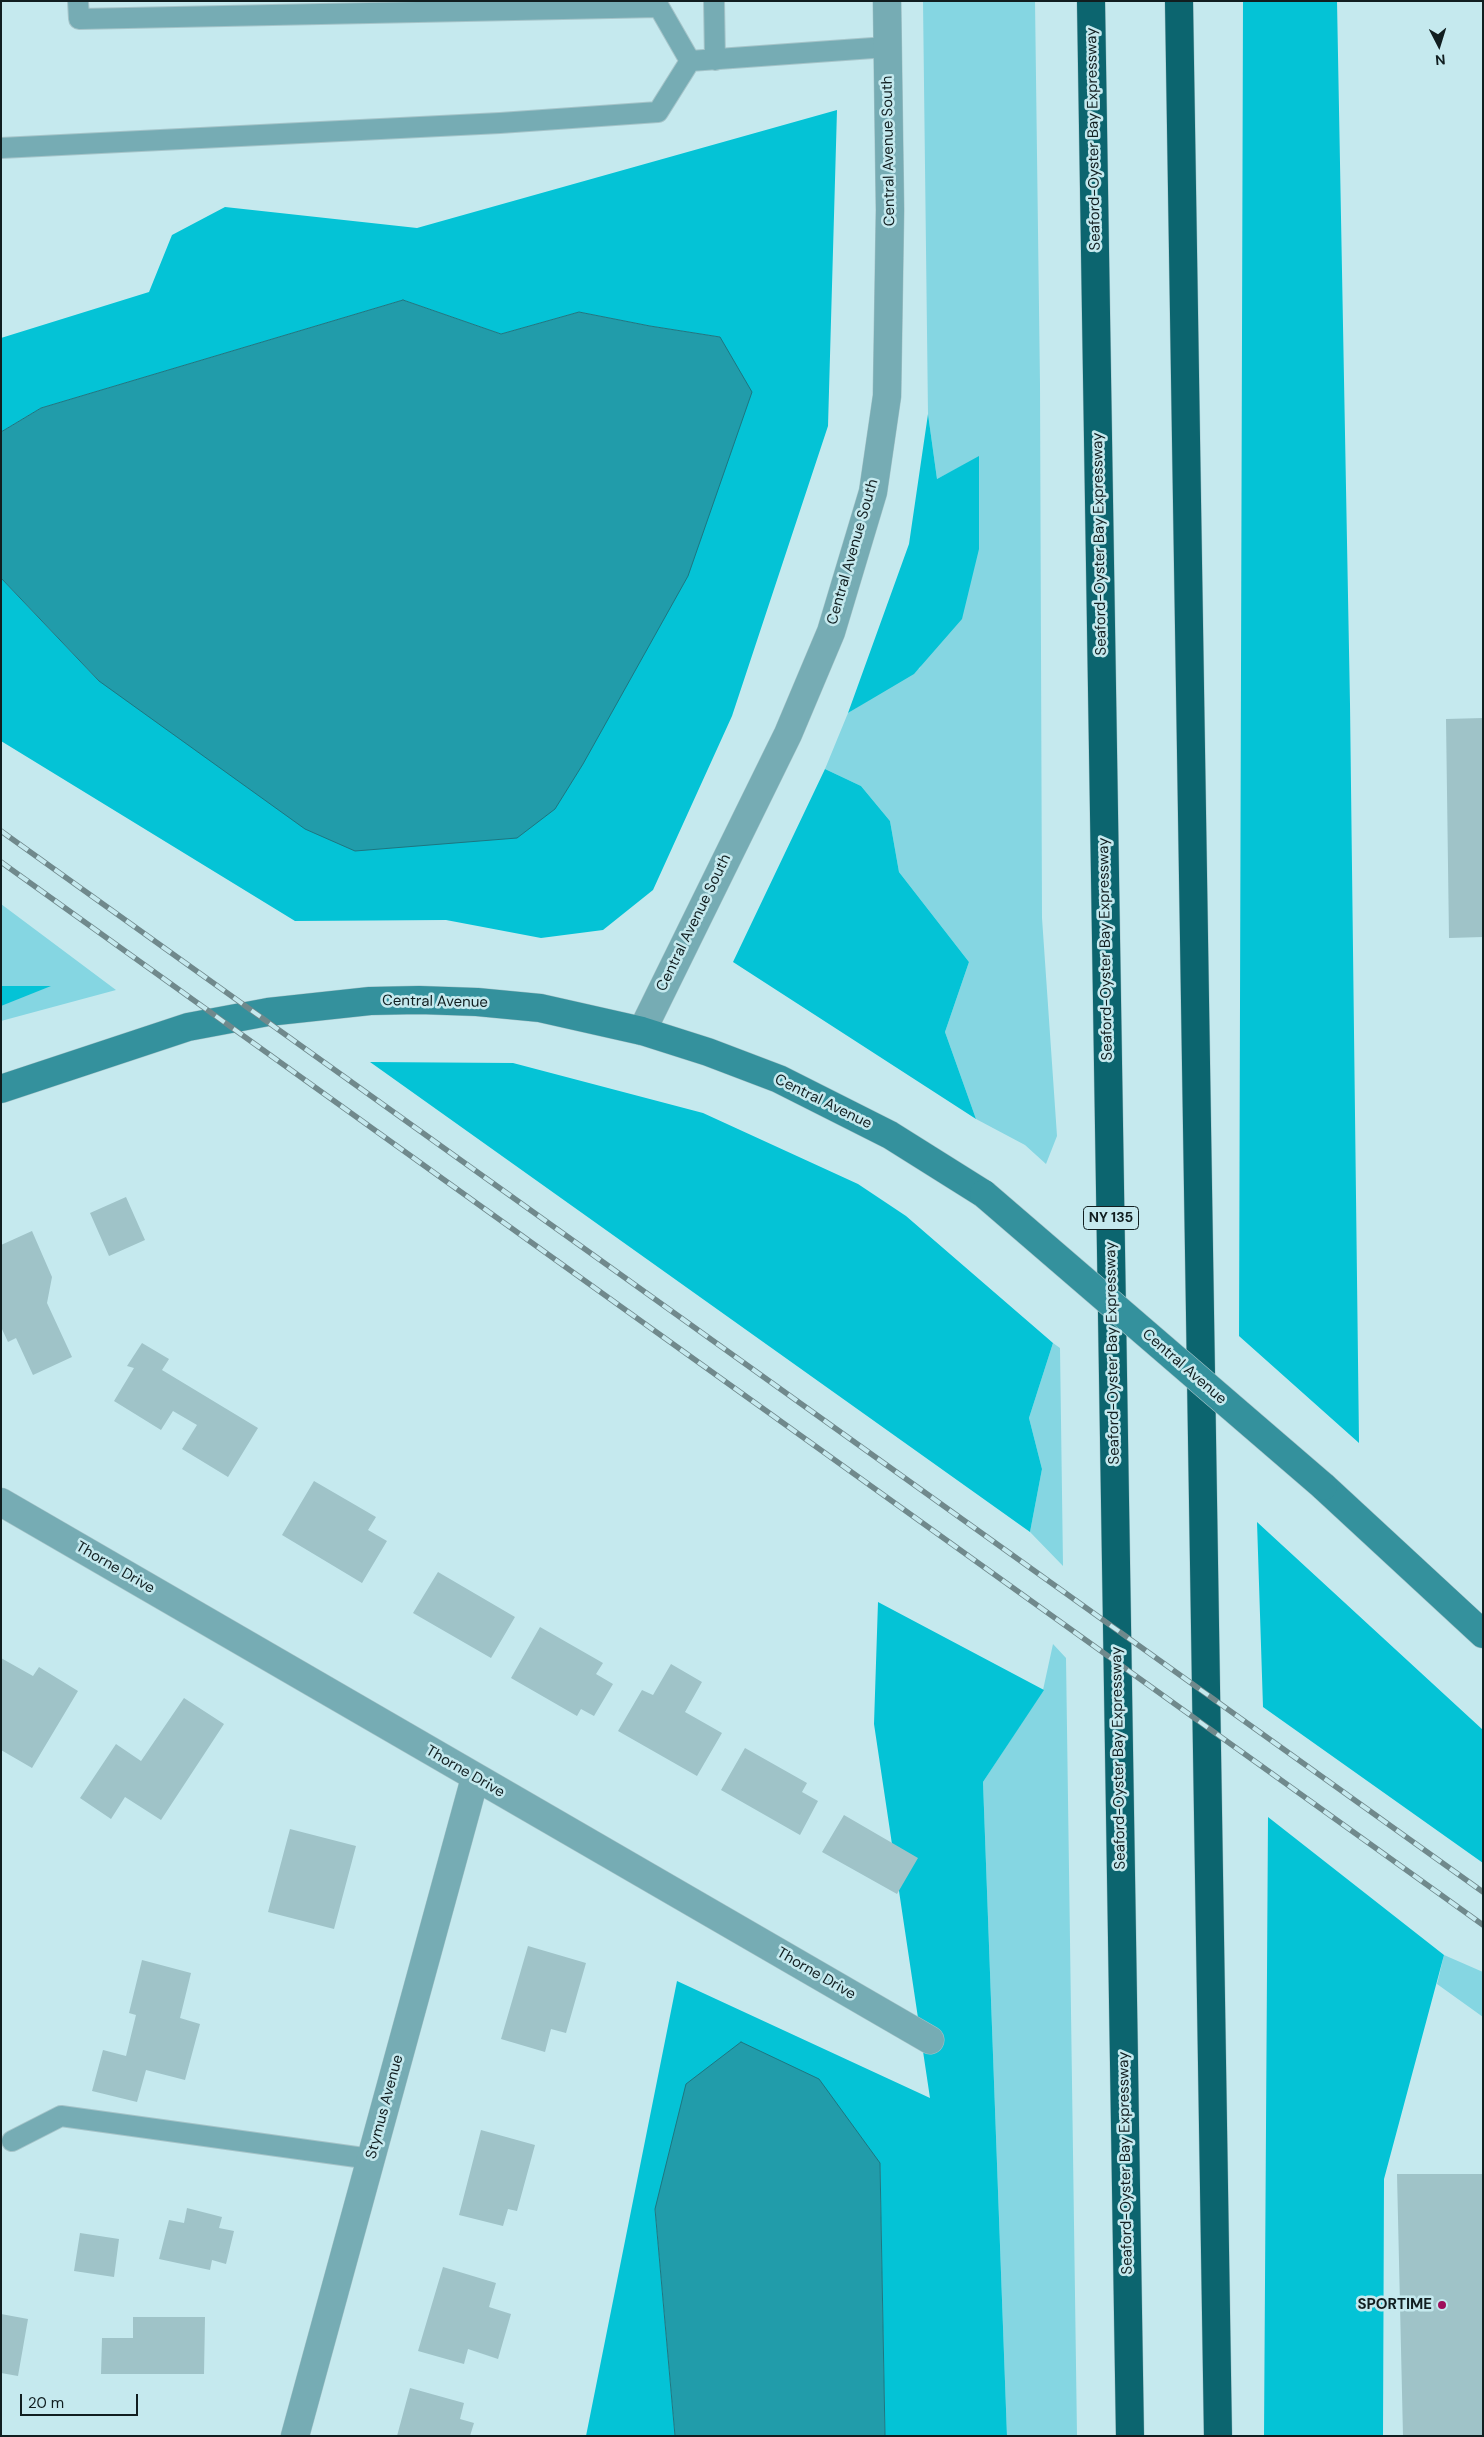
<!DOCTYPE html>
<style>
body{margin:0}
#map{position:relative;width:1484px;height:2437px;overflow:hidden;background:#c5e9ee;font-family:"DM Sans",sans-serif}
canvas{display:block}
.frame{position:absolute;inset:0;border:2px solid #111e20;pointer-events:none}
.north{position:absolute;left:1414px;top:20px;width:50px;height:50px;-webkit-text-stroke:4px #c5e9ee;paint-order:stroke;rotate:175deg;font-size:14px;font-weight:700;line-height:20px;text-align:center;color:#111e20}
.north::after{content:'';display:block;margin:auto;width:18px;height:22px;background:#111e20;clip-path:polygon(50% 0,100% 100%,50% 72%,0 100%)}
.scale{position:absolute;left:20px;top:2394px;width:118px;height:22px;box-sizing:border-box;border:2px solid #111e20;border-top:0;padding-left:6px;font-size:15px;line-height:18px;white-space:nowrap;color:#111e20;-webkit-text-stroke:4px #c5e9ee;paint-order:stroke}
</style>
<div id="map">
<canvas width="1484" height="2437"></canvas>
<div class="frame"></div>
<div class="north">N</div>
<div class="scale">20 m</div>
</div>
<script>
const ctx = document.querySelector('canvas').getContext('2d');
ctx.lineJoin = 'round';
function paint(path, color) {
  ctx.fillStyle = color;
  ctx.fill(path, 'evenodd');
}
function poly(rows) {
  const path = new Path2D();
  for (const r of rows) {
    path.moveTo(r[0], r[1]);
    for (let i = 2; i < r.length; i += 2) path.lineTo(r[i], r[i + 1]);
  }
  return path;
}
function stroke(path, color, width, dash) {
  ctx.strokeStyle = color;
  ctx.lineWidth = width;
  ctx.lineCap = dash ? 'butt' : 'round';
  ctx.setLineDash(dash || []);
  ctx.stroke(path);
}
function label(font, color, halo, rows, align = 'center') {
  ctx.font = font + ' "DM Sans",sans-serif';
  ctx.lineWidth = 5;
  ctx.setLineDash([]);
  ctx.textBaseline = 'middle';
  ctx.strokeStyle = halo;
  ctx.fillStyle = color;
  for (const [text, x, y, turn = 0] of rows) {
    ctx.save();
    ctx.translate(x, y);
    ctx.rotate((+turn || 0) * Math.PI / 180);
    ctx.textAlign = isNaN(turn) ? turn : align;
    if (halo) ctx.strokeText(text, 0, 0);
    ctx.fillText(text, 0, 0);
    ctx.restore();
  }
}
const green = poly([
 [923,1,1035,1,1040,385,1042,918,1057,1136,1046,1164,1025,1145,976,1119,945,1032,969,962,899,872,890,821,861,786,825,769,848,713,920,668,979,457,937,479,928,414],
 [1,904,116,990,1,1021],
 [1053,1343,1060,1348,1063,1566,1030,1532,1042,1469,1029,1418],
 [1053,1644,1066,1658,1077,2436,1007,2436,983,1782,1043,1690],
 [1444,1955,1483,1972,1483,2017,1437,1984]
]);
const forest = poly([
 [1243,1,1337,1,1350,704,1359,1443,1239,1336],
 [837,110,828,426,732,716,653,890,603,930,541,938,446,920,295,921,1,741,1,578,99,681,720,337,650,326,579,312,501,334,403,300,41,408,1,432,1,338,149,292,172,235,225,207,417,228],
 [928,414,937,479,979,456,979,549,962,619,914,674,848,713,909,544],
 [825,769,861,786,890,821,899,872,969,962,945,1032,976,1119,733,962],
 [1,986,51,986,1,1006],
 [370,1062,513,1063,703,1113,858,1184,906,1216,1053,1343,1029,1418,1042,1469,1030,1532],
 [1257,1522,1483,1730,1483,1863,1263,1707],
 [878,1602,1044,1690,983,1782,1007,2436,885,2436,880,2163,655,2209,675,2436,586,2436,677,1981,930,2098,874,1724],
 [1268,1817,1444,1955,1384,2179,1383,2436,1264,2436]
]);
const water = poly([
 [403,300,501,334,579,312,650,326,720,337,752,392,688,576,583,764,555,809,517,838,355,851,305,829,99,681,1,578,1,432,41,408,403,300],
 [741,2042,819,2079,880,2163,885,2436,675,2436,655,2209,686,2084,741,2042]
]);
const building = poly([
 [1483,718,1483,937,1449,938,1446,719],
 [126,1197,145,1240,109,1256,90,1213],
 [32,1231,52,1277,47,1303,72,1357,33,1375,16,1338,8,1342,1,1327,1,1245],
 [142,1343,169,1359,162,1370,258,1428,228,1477,182,1449,197,1425,173,1411,161,1430,114,1401,134,1368,127,1366],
 [314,1481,376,1517,368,1530,387,1541,362,1583,282,1535],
 [438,1572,515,1617,491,1658,413,1613],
 [540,1627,603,1663,596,1674,613,1684,594,1716,581,1709,577,1716,511,1678],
 [1,1658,33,1676,39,1667,78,1691,32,1768,1,1750],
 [671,1664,702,1682,685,1712,722,1733,697,1776,618,1731,642,1690,653,1695],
 [184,1698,224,1724,161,1820,125,1797,111,1819,80,1798,116,1744,141,1761],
 [745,1748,807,1783,802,1792,818,1801,800,1835,721,1790],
 [844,1815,918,1858,897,1894,822,1852],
 [290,1829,356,1846,334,1929,268,1912],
 [528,1946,586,1963,566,2033,551,2029,545,2052,501,2039],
 [142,1960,191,1973,180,2018,200,2024,185,2080,146,2070,137,2102,92,2091,103,2050,126,2056,136,2015,129,2013],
 [481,2130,535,2145,517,2211,508,2209,503,2226,459,2215],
 [1397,2174,1483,2174,1483,2436,1403,2436],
 [187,2208,222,2217,219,2228,234,2231,226,2264,212,2260,210,2270,159,2259,169,2220,184,2223],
 [80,2233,119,2239,114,2277,74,2271],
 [443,2267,496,2283,489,2307,511,2314,498,2359,468,2349,464,2364,418,2351],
 [1,2314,28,2319,18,2376,1,2373],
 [133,2317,205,2317,204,2374,101,2374,102,2338,133,2338],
 [410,2388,464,2403,460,2419,474,2423,470,2436,397,2436]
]);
const service = poly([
 [78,1,79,19,659,7,690,61],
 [714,1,715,60],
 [690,61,887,47],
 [1,148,500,123,658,112,690,61],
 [12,2141,61,2116,371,2159]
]);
const minor = poly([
 [642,1031,788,734,831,632,873,492,887,396,890,210,887,1],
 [1,1502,930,2040],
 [295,2436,475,1778]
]);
const secondary = poly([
 [1,1089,188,1027,268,1012,370,1001,419,1000,477,1002,540,1008,642,1031,708,1052,779,1079,890,1135,984,1194],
 [1323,1486,1483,1634]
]);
const motorway = poly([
 [1091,1,1130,2436],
 [1179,1,1218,2436]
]);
const rail = poly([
 [1,831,1483,1892],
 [1,862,1483,1925]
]);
const secondaryBridge = poly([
 [984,1194,1323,1486]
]);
const markers = [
 [1442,2305,5,"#9e0e5a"]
];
const shields = [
 [1111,1218,55]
];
const shieldNames = [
 ["NY 135",1111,1218]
];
const streetNames = [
 ["Seaford-Oyster Bay Expressway",1094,139,-91],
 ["Central Avenue South",889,151,-91],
 ["Seaford-Oyster Bay Expressway",1100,544,-91],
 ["Central Avenue South",853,552,-74],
 ["Central Avenue South",694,923,-64],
 ["Seaford-Oyster Bay Expressway",1106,949,-91],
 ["Central Avenue",435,1002,1],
 ["Central Avenue",823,1102,26],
 ["Seaford-Oyster Bay Expressway",1113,1353,-91],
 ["Central Avenue",1184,1367,41],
 ["Thorne Drive",115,1568,30],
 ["Seaford-Oyster Bay Expressway",1119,1758,-91],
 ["Thorne Drive",465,1772,30],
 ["Thorne Drive",816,1974,30],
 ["Stymus Avenue",385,2107,-75],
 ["Seaford-Oyster Bay Expressway",1126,2163,-91]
];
const poiNames = [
 ["SPORTIME",1432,2305]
];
paint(green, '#85d6e2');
paint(forest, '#04c3d6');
paint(water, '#219caa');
stroke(water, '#1c7681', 1);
paint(building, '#9fc3c8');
stroke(service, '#a5c4c9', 22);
stroke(minor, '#a5c4c9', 29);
stroke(secondary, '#a5c4c9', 29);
stroke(motorway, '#a5c4c9', 29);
stroke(service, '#76acb4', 20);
stroke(minor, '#76acb4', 28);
stroke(secondary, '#34919d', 28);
stroke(motorway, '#0c656f', 28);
stroke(rail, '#70898c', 5.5);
stroke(rail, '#c5e9ee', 4, [11]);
stroke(secondaryBridge, '#a5c4c9', 29, []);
stroke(secondaryBridge, '#34919d', 28);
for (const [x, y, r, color] of markers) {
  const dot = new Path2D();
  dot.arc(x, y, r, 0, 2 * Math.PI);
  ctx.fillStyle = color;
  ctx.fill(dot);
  stroke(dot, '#c5e9ee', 2);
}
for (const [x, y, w] of shields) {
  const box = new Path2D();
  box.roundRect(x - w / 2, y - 11.5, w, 23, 4);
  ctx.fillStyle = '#c5e9ee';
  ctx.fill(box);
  stroke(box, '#111e20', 1);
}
label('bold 14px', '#111e20', null, shieldNames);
label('15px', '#111e20', '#c5e9ee', streetNames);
label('bold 15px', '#111e20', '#c5e9ee', poiNames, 'right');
</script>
